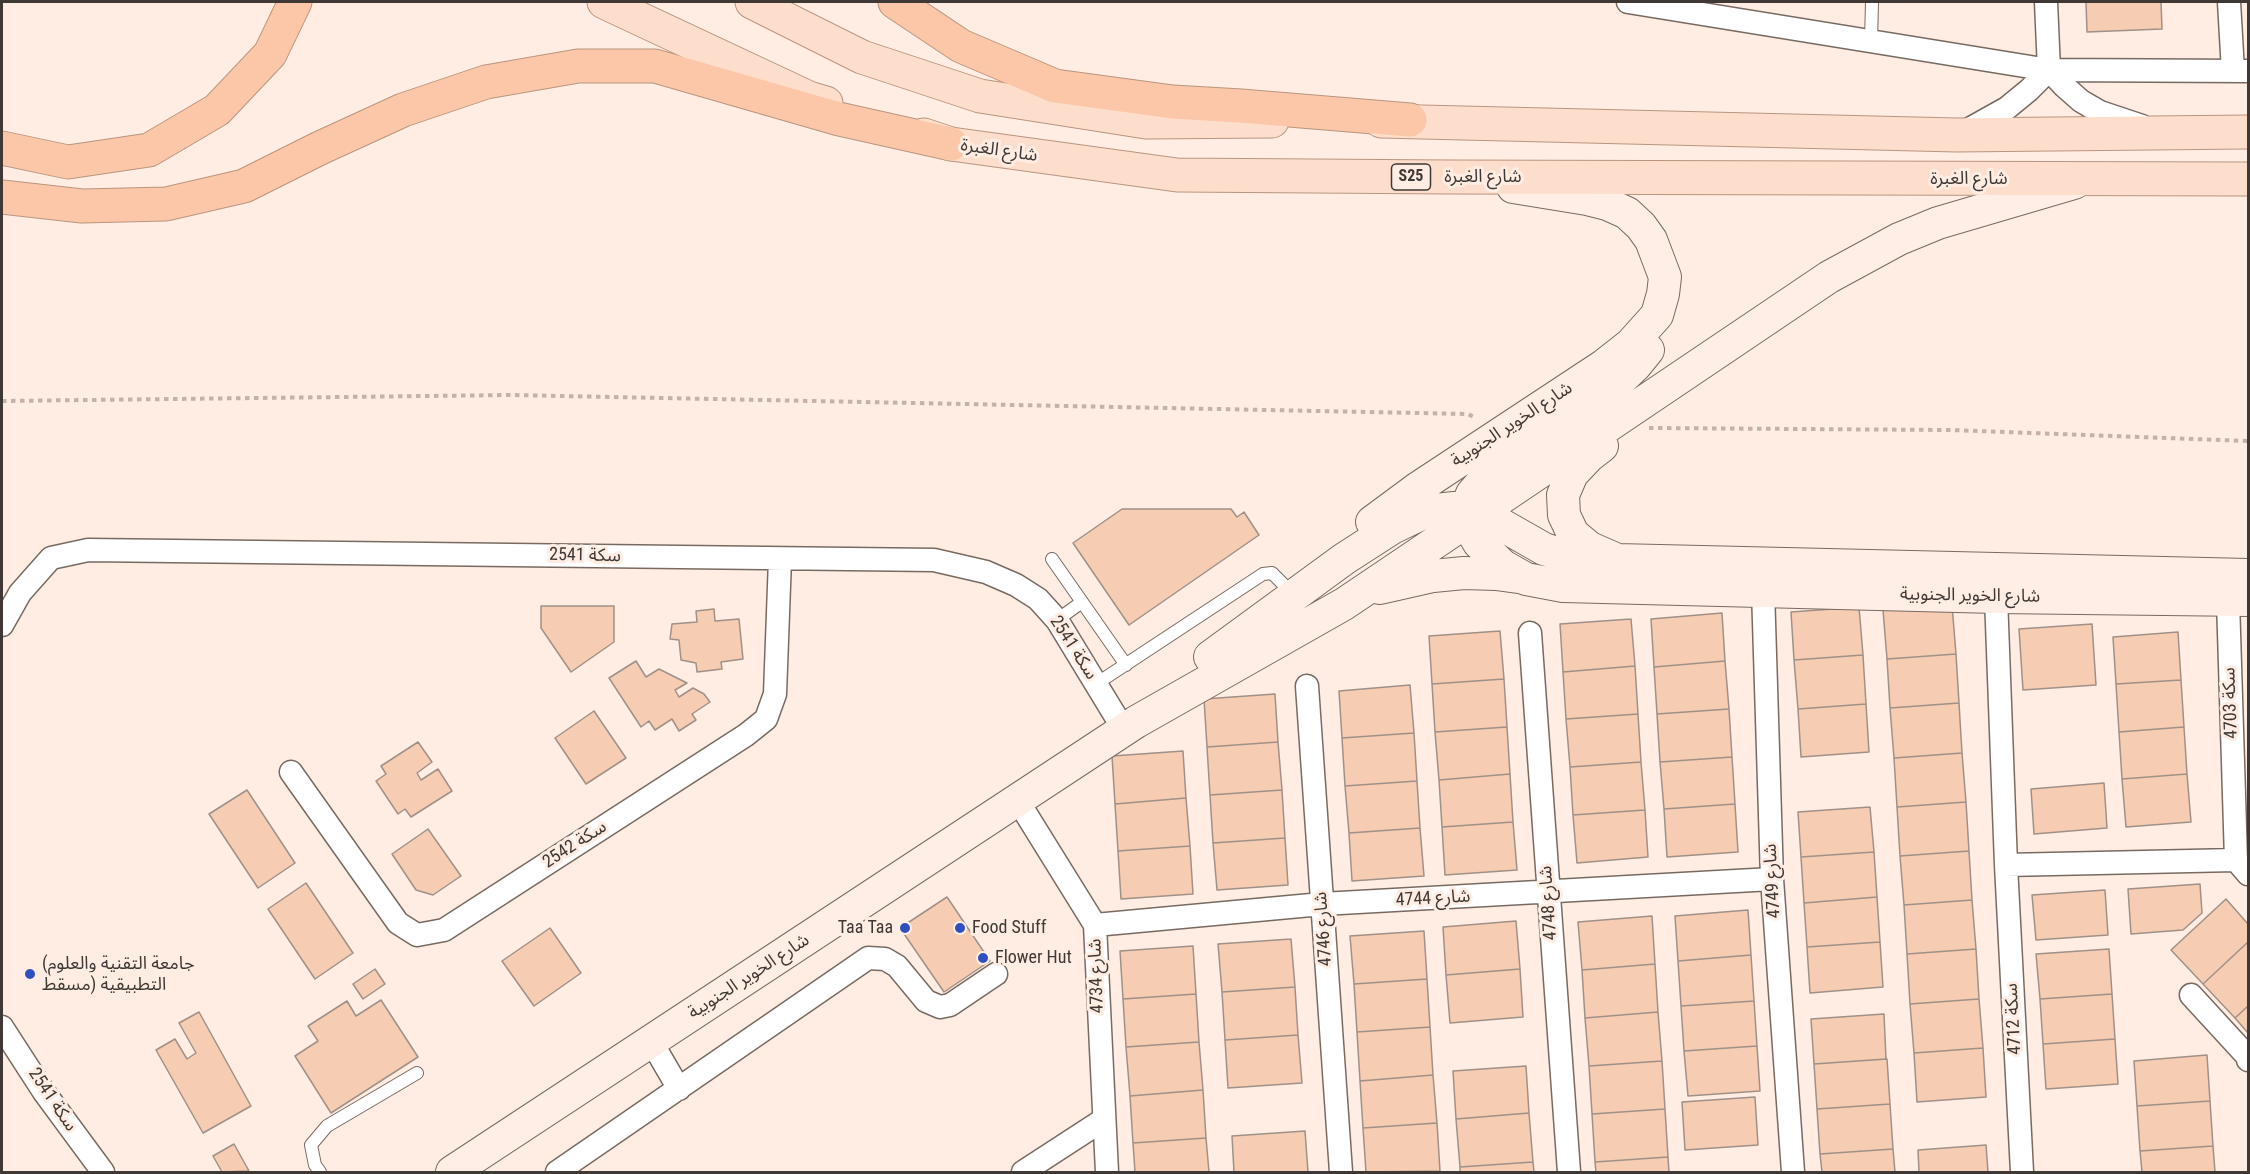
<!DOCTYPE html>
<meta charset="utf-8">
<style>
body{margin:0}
#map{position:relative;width:2250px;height:1174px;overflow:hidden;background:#ffede3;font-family:"Roboto Condensed",sans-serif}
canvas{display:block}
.frame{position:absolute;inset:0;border:3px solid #3f3834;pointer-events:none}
</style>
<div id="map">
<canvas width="2250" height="1174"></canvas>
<div class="frame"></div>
</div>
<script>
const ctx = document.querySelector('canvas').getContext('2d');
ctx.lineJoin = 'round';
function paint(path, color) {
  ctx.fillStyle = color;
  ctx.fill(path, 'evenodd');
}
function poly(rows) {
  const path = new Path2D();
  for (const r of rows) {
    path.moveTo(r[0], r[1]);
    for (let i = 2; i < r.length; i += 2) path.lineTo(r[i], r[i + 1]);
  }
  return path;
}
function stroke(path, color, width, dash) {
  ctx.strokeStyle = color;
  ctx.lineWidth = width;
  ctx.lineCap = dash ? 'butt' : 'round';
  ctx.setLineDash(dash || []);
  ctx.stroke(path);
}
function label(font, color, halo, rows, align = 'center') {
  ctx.font = font + ' "Roboto Condensed","Noto Sans Arabic",sans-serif';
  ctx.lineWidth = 6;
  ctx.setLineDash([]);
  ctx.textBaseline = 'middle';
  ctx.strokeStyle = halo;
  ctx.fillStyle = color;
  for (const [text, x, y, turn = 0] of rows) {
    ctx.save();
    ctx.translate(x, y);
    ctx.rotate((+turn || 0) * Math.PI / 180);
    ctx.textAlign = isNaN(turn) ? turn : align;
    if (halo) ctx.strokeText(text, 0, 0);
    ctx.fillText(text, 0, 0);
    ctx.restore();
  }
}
const building = poly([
 [2086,2,2161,2,2162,29,2087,32,2086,2],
 [1122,509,1231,509,1237,517,1244,512,1259,535,1129,625,1073,543,1122,509],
 [1952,605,1956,654,1887,659,1883,610,1952,605],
 [541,606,614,606,614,642,571,672,541,628,541,606],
 [1859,607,1863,655,1794,660,1791,612,1859,607],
 [714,609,715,621,739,619,743,659,721,662,722,669,697,672,696,663,681,660,679,640,670,639,672,624,697,622,696,611,714,609],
 [1722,613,1725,661,1654,667,1651,619,1722,613],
 [1631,619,1635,666,1563,672,1560,624,1631,619],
 [2092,624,2096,685,2023,690,2019,629,2092,624],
 [1500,631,1504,679,1432,684,1429,636,1500,631],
 [2178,632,2181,680,2116,684,2113,637,2178,632],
 [1956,654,1959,703,1890,708,1887,659,1956,654],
 [1863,655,1866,704,1798,709,1794,660,1863,655],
 [636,661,646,677,659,669,687,683,675,690,679,697,693,688,704,694,710,702,692,714,696,720,679,731,672,719,655,730,649,721,641,727,609,678,636,661],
 [1725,661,1729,709,1657,714,1654,667,1725,661],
 [1635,666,1638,714,1566,719,1563,672,1635,666],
 [1504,679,1507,727,1435,732,1432,684,1504,679],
 [2181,680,2184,727,2119,732,2116,684,2181,680],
 [1410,685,1414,733,1342,738,1339,691,1410,685],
 [1275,694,1278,742,1207,747,1204,699,1275,694],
 [1959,703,1962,753,1894,758,1890,708,1959,703],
 [1866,704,1869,752,1801,757,1798,709,1866,704],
 [1729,709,1732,757,1660,762,1657,714,1729,709],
 [594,711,626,758,586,784,555,738,594,711],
 [1638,714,1641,762,1570,767,1566,719,1638,714],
 [1507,727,1510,774,1439,780,1435,732,1507,727],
 [2184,727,2187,774,2122,779,2119,732,2184,727],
 [1414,733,1417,781,1345,786,1342,738,1414,733],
 [418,742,432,762,417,773,421,780,438,769,452,791,411,817,405,809,398,814,376,781,386,774,381,766,418,742],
 [1278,742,1282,790,1210,795,1207,747,1278,742],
 [1183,751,1186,798,1115,804,1112,756,1183,751],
 [1962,753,1966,802,1897,807,1894,758,1962,753],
 [1732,757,1735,804,1664,809,1660,762,1732,757],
 [1641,762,1645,810,1573,815,1570,767,1641,762],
 [1510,774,1513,822,1442,827,1439,780,1510,774],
 [2187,774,2191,822,2126,827,2122,779,2187,774],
 [1417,781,1420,828,1349,833,1345,786,1417,781],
 [2104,783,2107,828,2034,834,2031,789,2104,783],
 [247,790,295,863,258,888,209,814,247,790],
 [1282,790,1285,838,1213,843,1210,795,1282,790],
 [1186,798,1190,846,1118,851,1115,804,1186,798],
 [1966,802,1969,851,1900,856,1897,807,1966,802],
 [1735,804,1738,852,1667,857,1664,809,1735,804],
 [1870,807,1874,852,1801,857,1798,812,1870,807],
 [1645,810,1648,857,1577,863,1573,815,1645,810],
 [1513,822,1517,870,1445,875,1442,827,1513,822],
 [1420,828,1424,876,1352,881,1349,833,1420,828],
 [428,829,461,876,433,895,416,890,392,854,428,829],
 [1285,838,1288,885,1217,890,1213,843,1285,838],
 [1190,846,1193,894,1121,899,1118,851,1190,846],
 [1969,851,1972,900,1904,905,1900,856,1969,851],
 [1874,852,1877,897,1804,903,1801,857,1874,852],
 [306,883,353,953,315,979,268,909,306,883],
 [2200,884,2202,913,2183,930,2131,934,2128,889,2200,884],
 [2105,890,2108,935,2036,940,2032,895,2105,890],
 [947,897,990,961,944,992,900,928,947,897],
 [1877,897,1880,942,1807,947,1804,903,1877,897],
 [2226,899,2248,924,2248,942,2203,984,2171,950,2226,899],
 [1972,900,1976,949,1907,954,1904,905,1972,900],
 [1748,910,1751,955,1678,961,1675,916,1748,910],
 [1652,916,1655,964,1582,970,1578,922,1652,916],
 [1516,921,1520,969,1446,975,1443,927,1516,921],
 [550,928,581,973,534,1006,502,961,550,928],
 [1424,931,1427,979,1354,984,1350,936,1424,931],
 [1291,939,1295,987,1222,992,1218,944,1291,939],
 [1880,942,1883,987,1810,993,1807,947,1880,942],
 [2248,942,2248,1006,2235,1018,2203,984,2248,942],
 [1193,946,1196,994,1123,999,1120,951,1193,946],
 [1976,949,1979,999,1910,1004,1907,954,1976,949],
 [2109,949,2112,994,2040,999,2036,954,2109,949],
 [1751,955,1754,1001,1681,1006,1678,961,1751,955],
 [1655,964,1658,1012,1585,1018,1582,970,1655,964],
 [375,969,385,984,363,999,353,984,375,969],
 [1520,969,1523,1017,1450,1023,1446,975,1520,969],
 [1427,979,1430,1027,1357,1032,1354,984,1427,979],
 [1295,987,1298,1035,1225,1040,1222,992,1295,987],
 [1196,994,1199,1042,1126,1047,1123,999,1196,994],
 [2112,994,2115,1039,2043,1044,2040,999,2112,994],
 [1979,999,1983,1048,1914,1053,1910,1004,1979,999],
 [381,1000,418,1057,331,1113,295,1056,318,1041,308,1026,347,1001,356,1016,381,1000],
 [1754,1001,1757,1046,1684,1051,1681,1006,1754,1001],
 [2248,1006,2248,1033,2235,1018,2248,1006],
 [199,1012,251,1106,203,1133,156,1050,175,1039,187,1059,196,1053,179,1023,199,1012],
 [1658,1012,1662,1061,1589,1066,1585,1018,1658,1012],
 [1884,1014,1886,1059,1814,1064,1811,1019,1884,1014],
 [1430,1027,1433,1075,1360,1081,1357,1032,1430,1027],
 [1298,1035,1302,1083,1228,1088,1225,1040,1298,1035],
 [2115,1039,2118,1084,2046,1089,2043,1044,2115,1039],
 [1199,1042,1203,1090,1130,1096,1126,1047,1199,1042],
 [1757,1046,1760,1091,1688,1096,1684,1051,1757,1046],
 [1983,1048,1986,1097,1917,1102,1914,1053,1983,1048],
 [2207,1055,2210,1101,2137,1106,2134,1061,2207,1055],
 [1887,1059,1890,1104,1817,1109,1814,1064,1887,1059],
 [1662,1061,1665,1109,1592,1114,1589,1066,1662,1061],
 [1526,1066,1529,1113,1456,1119,1453,1071,1526,1066],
 [1433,1075,1437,1123,1363,1128,1360,1081,1433,1075],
 [1203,1090,1206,1138,1133,1143,1130,1096,1203,1090],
 [1755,1097,1758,1145,1685,1150,1682,1102,1755,1097],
 [2210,1101,2213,1146,2140,1151,2137,1106,2210,1101],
 [1890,1104,1893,1149,1820,1154,1817,1109,1890,1104],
 [1665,1109,1668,1157,1595,1162,1592,1114,1665,1109],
 [1529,1113,1533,1162,1460,1167,1456,1119,1529,1113],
 [1437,1123,1440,1171,1366,1172,1363,1128,1437,1123],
 [1305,1131,1308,1172,1234,1172,1232,1136,1305,1131],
 [1206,1138,1209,1172,1135,1172,1133,1143,1206,1138],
 [234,1144,249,1171,222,1172,213,1156,234,1144],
 [1986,1145,1988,1172,1919,1172,1918,1150,1986,1145],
 [2213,1146,2215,1172,2142,1172,2140,1151,2213,1146],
 [1893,1149,1895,1172,1822,1172,1820,1154,1893,1149],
 [1668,1157,1669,1172,1596,1172,1595,1162,1668,1157],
 [1533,1162,1534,1172,1460,1172,1460,1167,1533,1162]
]);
const path = poly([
 [2,401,511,395,1468,414,1474,417],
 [1649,428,1950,430,2248,441]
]);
const lane = poly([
 [1871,42,1872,2],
 [1052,559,1126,665],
 [1057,620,1082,602],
 [1096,684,1263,574,1272,573,1286,587],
 [320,1172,315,1165,311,1145,327,1126,417,1073]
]);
const street = poly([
 [1628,2,2049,70,2248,71],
 [2046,2,2049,70,2064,86,2081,101,2100,112,2142,126],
 [2229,2,2233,71],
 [1964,132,2007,108,2029,90,2049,70],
 [1763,590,1772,879,1793,1172],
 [1996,597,2006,865,2022,1172],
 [2228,600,2236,860,2248,874],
 [2,625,20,593,51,558,88,550,934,560,986,572,1016,585,1038,599,1057,620,1124,730],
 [1530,633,1569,1172],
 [1307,686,1341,1172],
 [291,772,398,923,417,935,444,930,746,735,766,719,775,694,780,559],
 [1018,801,1095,925,1107,1172],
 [2006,865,2236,860],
 [1095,925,1322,904,1772,879],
 [2191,995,2248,1057,2248,1060],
 [2,1027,44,1092,103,1172],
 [651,1041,679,1089],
 [557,1172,868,958,885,959,897,966,926,1001,940,1007,950,1005,996,974],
 [1023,1172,1103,1120]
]);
const secondary = poly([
 [1602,446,1589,456,1572,474,1563,495,1564,515,1573,534,1590,548,1613,558],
 [1466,521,1479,543,1503,566,1526,579,1563,586,1996,597,2248,600],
 [1466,521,1466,508,1472,494,1492,471,1505,459,1582,409,1615,385,1635,366,1648,350],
 [1372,522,1418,488,1603,366,1631,344,1657,315,1663,294,1665,277,1651,240,1641,226,1627,213,1607,204,1587,199,1513,187],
 [1380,588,1433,576,1464,573,1496,574,1518,577],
 [1210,657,1344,559,1392,528,1427,511,1454,508,1466,508,1479,512,1544,549,1575,559,2248,575],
 [452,1172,1136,722,1344,604,1829,277,1899,239,1938,223,2074,183]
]);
const primary = poly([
 [604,2,809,98,826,103],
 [752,2,862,57,980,96,1146,122,1272,121],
 [1381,121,1957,135,2248,132],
 [924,135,951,144,1177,175,1450,177,2248,179]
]);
const highway = poly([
 [895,2,961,46,1055,86,1173,102,1241,106,1410,120],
 [2,148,68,162,149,150,217,110,270,54,295,2],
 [2,197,82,206,166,204,244,186,320,148,403,110,486,82,578,66,655,66,839,119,951,144]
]);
const markers = [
 [905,928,6,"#2e4fbf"],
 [960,928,6,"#2e4fbf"],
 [983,958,6,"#2e4fbf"],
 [30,974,6,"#2e4fbf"]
];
const shields = [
 [1411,177,39]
];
const shieldNames = [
 ["S25",1411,177]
];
const streetNames = [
 ["شارع الغبرة",999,151,8],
 ["شارع الغبرة",1483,177],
 ["شارع الغبرة",1969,179],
 ["شارع الخوير الجنوبية",1512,425,-33],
 ["سكة 2541",585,556,1],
 ["شارع الخوير الجنوبية",1970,596,1],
 ["سكة 2541",1073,648,57],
 ["4703 سكة",2231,703,-92],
 ["سكة 2542",575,845,-33],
 ["4749 شارع",1773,881,-93],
 ["4744 شارع",1433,899,-3],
 ["4748 شارع",1549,903,-94],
 ["4746 شارع",1324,929,-94],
 ["4734 شارع",1097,976,-92],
 ["شارع الخوير الجنوبية",749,977,-33],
 ["سكة 4712",2014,1019,-93],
 ["سكة 2541",52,1100,56]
];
const poiNames = [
 ["Taa Taa",893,928,"right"],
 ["Food Stuff",972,928],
 ["Flower Hut",995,958],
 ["(جامعة التقنية والعلوم",42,964],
 ["التطبيقية (مسقط",42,985]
];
paint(building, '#f6ccb3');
stroke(building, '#a09087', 1.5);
stroke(lane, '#796a61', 14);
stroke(street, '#796a61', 25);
stroke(secondary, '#796a61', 34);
stroke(primary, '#b9957f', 35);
stroke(highway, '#b9957f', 35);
stroke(path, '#c1b2aa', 4, [4.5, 4.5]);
stroke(lane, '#fff', 12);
stroke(street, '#fff', 22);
stroke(secondary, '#feeee5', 32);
stroke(primary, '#fdddcb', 33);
stroke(highway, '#fbc7a8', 33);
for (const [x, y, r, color] of markers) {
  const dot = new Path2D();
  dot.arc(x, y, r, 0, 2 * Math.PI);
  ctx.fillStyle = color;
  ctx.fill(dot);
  stroke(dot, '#ffede3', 2);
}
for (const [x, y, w] of shields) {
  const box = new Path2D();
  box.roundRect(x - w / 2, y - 13, w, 26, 4.5);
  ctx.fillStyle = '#ffede3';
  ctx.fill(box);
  stroke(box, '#3f3834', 1.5);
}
label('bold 16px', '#3f3834', null, shieldNames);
label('18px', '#3f3834', '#ffede3', streetNames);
label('18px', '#3f3834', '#ffede3', poiNames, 'left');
</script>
